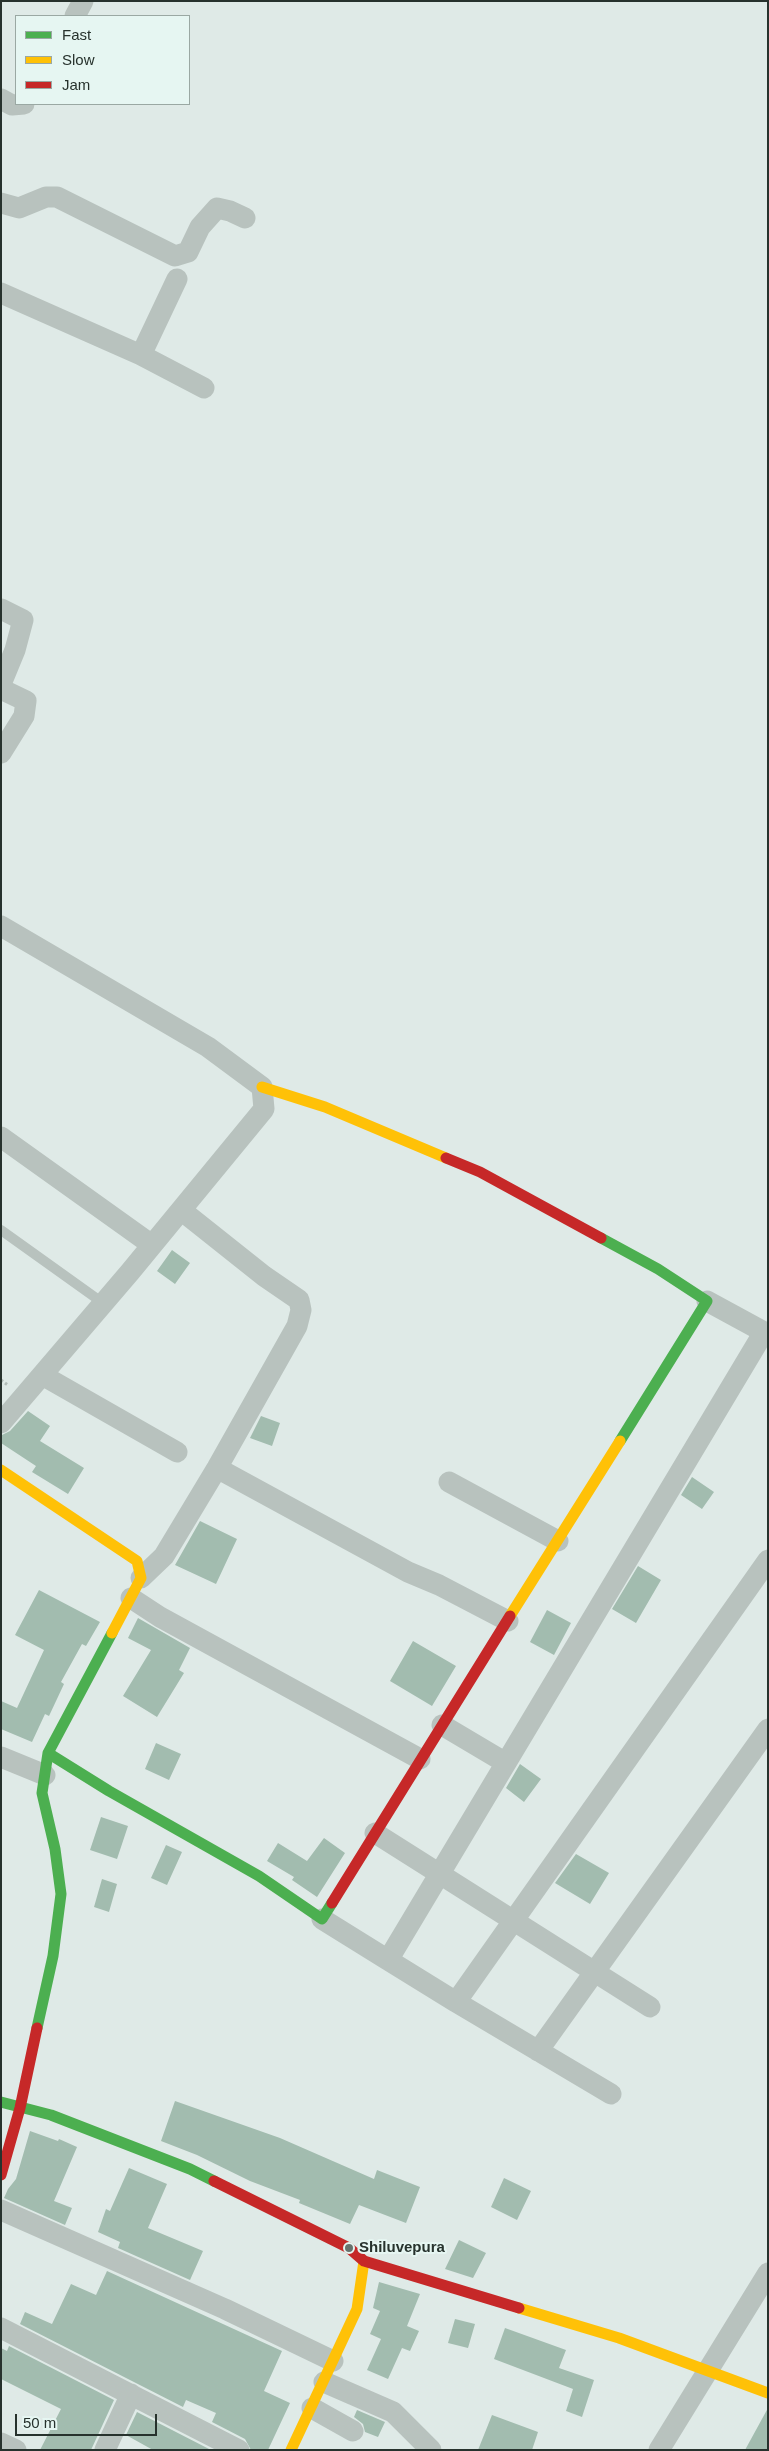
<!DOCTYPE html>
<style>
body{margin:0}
#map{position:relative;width:769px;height:2451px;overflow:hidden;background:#dfeae7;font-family:Helvetica,sans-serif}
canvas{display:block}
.frame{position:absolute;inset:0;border:2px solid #27322d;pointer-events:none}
.legend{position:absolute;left:15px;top:15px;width:175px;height:90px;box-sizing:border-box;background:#e6f6f2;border:1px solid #9aa8a3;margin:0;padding:6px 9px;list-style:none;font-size:15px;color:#27322d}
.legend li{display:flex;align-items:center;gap:10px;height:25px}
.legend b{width:25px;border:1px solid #9aa8a3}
.scale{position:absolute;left:15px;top:2414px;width:142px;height:22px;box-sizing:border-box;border:2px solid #27322d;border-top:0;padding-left:6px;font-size:15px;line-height:18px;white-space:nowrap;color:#27322d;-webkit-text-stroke:4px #e6f6f2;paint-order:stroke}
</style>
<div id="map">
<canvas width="769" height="2451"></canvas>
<div class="frame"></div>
<ul class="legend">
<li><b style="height:6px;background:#4caf50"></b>Fast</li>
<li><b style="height:6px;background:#ffc107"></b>Slow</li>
<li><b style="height:6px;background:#c62828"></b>Jam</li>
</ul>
<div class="scale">50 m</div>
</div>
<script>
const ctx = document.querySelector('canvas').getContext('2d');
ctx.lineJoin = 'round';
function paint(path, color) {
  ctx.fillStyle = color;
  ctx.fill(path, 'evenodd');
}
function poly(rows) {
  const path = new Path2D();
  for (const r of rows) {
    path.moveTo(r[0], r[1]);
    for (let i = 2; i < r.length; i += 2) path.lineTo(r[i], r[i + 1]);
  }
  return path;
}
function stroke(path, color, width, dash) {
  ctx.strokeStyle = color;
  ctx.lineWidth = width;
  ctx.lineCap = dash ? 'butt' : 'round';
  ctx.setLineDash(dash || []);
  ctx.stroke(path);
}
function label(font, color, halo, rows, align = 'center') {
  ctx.font = font + ' Helvetica,sans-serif';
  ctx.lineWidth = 4;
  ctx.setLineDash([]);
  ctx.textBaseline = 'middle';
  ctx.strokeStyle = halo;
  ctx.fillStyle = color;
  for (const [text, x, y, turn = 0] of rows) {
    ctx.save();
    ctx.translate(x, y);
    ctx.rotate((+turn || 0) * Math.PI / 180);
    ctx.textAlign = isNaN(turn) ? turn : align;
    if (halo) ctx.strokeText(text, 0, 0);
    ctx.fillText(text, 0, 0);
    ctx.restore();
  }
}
const building = poly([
 [172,1250,190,1263,175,1284,157,1271],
 [28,1411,50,1426,40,1441,84,1468,68,1494,32,1472,36,1466,1,1443,2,1435,10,1431],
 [261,1416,280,1423,272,1446,250,1438],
 [692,1477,714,1492,702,1509,681,1495],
 [200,1521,237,1539,216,1584,175,1565],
 [638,1566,661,1580,636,1623,612,1609],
 [39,1590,100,1622,86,1646,82,1644,61,1682,64,1684,49,1716,45,1714,32,1742,1,1729,1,1701,17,1708,44,1650,15,1635],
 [547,1610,571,1623,554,1655,530,1642],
 [138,1618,190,1648,179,1670,184,1673,157,1717,123,1696,151,1650,128,1638],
 [413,1641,456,1666,432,1706,390,1681],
 [156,1743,181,1754,169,1780,145,1769],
 [520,1764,541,1779,524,1802,506,1788],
 [101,1817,128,1826,117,1859,90,1850],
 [324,1838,345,1853,317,1897,292,1880,294,1877,267,1861,278,1843,307,1861],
 [166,1845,182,1852,167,1885,151,1878],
 [576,1854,609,1873,590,1904,555,1883],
 [102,1879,117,1884,109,1912,94,1907],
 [175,2101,280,2138,374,2179,377,2170,420,2187,406,2223,359,2205,350,2224,299,2203,300,2200,250,2181,197,2155,161,2141],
 [30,2131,58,2141,59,2139,77,2147,54,2201,72,2208,65,2225,4,2198,8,2189,16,2179],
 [129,2168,167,2184,148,2228,203,2251,190,2280,118,2248,120,2242,98,2232,106,2209,110,2211],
 [504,2178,531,2191,517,2220,491,2207],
 [459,2240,486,2253,473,2278,445,2269],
 [107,2271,282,2351,264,2391,290,2403,268,2450,251,2450,245,2439,212,2422,216,2413,186,2400,183,2407,20,2324,25,2312,52,2324,71,2284,96,2295],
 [379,2282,420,2294,407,2326,419,2331,410,2351,402,2348,388,2379,367,2370,381,2339,370,2334,380,2311,373,2308],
 [455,2319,475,2324,468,2348,448,2343],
 [505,2328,566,2350,559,2368,594,2380,582,2417,566,2411,573,2389,494,2359],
 [9,2346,114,2400,91,2450,40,2450,61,2409,1,2379,1,2348,7,2351],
 [768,2408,768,2450,745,2450],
 [357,2410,385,2422,378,2437,365,2432,363,2424,354,2417],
 [137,2412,211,2450,153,2450,126,2435],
 [492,2415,538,2432,532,2450,478,2450]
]);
const path = poly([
 [1,1380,9,1386]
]);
const lane = poly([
 [1,1230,103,1303]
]);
const street = poly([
 [75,16,83,1],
 [1,99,12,105,24,104],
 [1,203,19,208,46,197,57,197,175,256,188,252,200,227,217,208,230,211,245,218],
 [1,293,141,355,177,279],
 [141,355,204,388],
 [1,609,23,620,15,650,1,684],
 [1,689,26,701,24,716,1,753],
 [1,926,208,1047,262,1087,264,1109,130,1272,1,1423],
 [1,1137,152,1245],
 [42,1375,177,1452],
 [217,1468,408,1572,439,1585,508,1621],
 [449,1482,558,1541],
 [141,1578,164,1556,217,1468,297,1326,301,1310,299,1300,264,1276,181,1210],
 [131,1598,160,1617,420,1759],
 [442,1725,506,1763],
 [1,1757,45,1775],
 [375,1833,650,2007],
 [322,1919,388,1960,764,1332,707,1301],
 [388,1960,456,2002,768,1560],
 [456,2002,611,2094],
 [538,2051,768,1729],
 [1,2210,225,2309,333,2361],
 [1,2328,239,2450],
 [324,2382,393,2412,431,2450],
 [312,2408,353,2431],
 [1,2443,16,2450],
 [105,2450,131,2394],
 [659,2450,768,2273]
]);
const fast = poly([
 [601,1238,658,1269,707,1301,620,1441],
 [48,1753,109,1791,259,1876,322,1919,332,1903],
 [37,2028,53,1956,61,1894,55,1849,42,1793,48,1753,112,1633],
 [1,2102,51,2115,190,2169,214,2181]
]);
const slow = poly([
 [262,1087,325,1107,446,1158],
 [1,1470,137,1561,141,1578,112,1633],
 [510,1616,620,1441],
 [519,2308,619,2338,768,2393],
 [291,2450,357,2309,364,2261]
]);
const jam = poly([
 [446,1158,480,1172,601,1238],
 [332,1903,510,1616],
 [1,2175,20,2108,37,2028],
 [214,2181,349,2248,364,2261,519,2308]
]);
const markers = [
 [349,2248,5,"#67726e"]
];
const poiNames = [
 ["Shiluvepura",359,2248]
];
paint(building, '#a2bcaf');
stroke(path, '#b1bbb7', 3, [2.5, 2.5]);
stroke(lane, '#b8c2be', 10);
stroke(street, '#b8c2be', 21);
stroke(fast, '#4caf50', 11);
stroke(slow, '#ffc107', 11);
stroke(jam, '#c62828', 11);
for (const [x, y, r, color] of markers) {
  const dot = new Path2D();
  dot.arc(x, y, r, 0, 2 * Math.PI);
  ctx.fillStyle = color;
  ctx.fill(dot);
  stroke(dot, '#e6f6f2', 2);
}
label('bold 15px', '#27322d', '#e6f6f2', poiNames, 'left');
</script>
